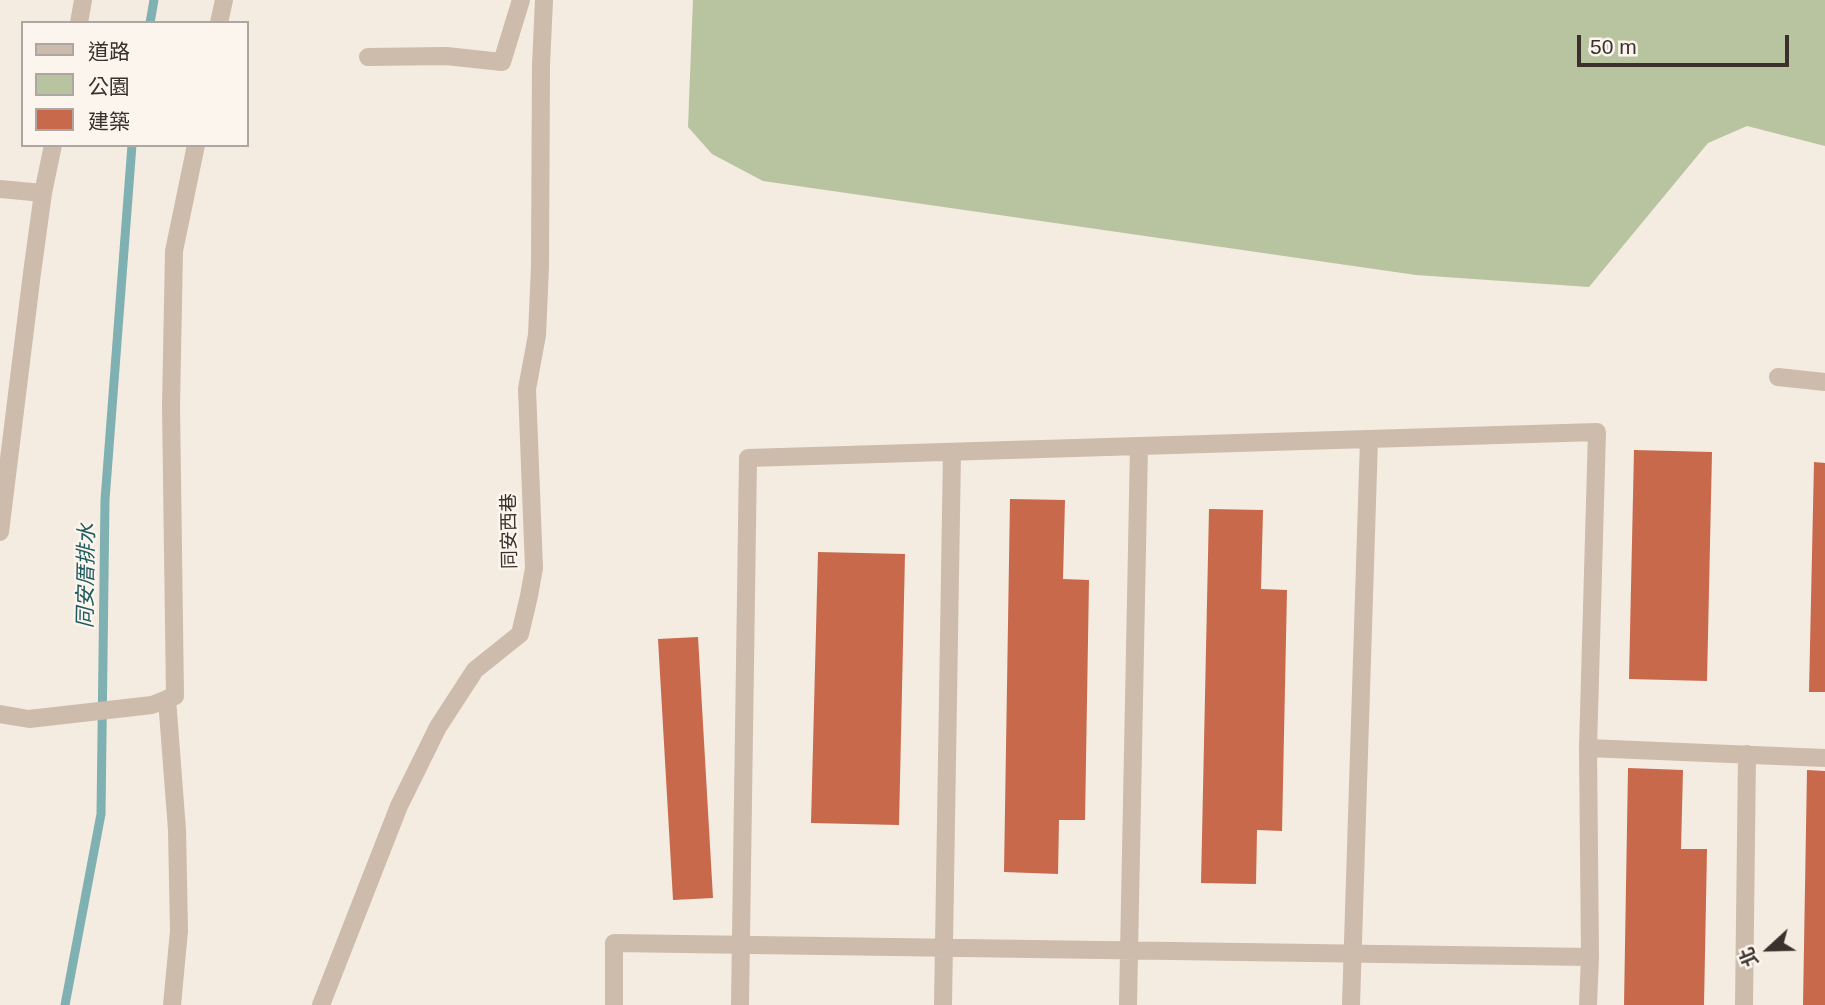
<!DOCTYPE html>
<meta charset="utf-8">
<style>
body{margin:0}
#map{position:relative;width:1825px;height:1005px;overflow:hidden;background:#f4ebe1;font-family:Arial,"Noto Sans TC",sans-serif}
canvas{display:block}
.legend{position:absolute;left:21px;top:21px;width:228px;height:126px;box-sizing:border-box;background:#fbf5ee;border:2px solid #aea6a0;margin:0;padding:9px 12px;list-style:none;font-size:21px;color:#3b302b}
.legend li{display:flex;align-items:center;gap:14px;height:35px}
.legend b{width:35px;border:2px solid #aea6a0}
.north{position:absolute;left:1734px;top:914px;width:70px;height:70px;-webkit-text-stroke:5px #fbf5ee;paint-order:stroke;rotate:248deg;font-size:19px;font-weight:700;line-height:28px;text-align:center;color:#3b302b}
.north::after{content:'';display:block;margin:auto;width:24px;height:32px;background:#3b302b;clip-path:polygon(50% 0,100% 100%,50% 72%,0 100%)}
.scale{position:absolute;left:1577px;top:35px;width:212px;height:32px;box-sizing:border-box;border:4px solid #3b302b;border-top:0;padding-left:9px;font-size:21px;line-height:24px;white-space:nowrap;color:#3b302b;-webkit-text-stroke:5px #fbf5ee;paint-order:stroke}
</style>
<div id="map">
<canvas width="1825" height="1005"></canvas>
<ul class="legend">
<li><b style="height:9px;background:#cdbbac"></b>道路</li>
<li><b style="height:19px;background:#b8c4a0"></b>公園</li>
<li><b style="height:19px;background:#c8694b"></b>建築</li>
</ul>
<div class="north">北</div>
<div class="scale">50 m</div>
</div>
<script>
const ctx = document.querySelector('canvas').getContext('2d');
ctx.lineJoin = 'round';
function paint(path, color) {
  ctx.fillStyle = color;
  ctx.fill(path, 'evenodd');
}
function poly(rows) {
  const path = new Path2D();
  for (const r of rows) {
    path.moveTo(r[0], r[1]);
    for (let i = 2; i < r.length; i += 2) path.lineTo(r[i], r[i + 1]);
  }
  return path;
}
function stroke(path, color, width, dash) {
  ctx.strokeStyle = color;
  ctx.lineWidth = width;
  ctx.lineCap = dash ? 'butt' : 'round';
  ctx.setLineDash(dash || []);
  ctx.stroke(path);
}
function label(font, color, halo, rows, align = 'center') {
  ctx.font = font + ' Arial,"Noto Sans TC",sans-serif';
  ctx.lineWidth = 5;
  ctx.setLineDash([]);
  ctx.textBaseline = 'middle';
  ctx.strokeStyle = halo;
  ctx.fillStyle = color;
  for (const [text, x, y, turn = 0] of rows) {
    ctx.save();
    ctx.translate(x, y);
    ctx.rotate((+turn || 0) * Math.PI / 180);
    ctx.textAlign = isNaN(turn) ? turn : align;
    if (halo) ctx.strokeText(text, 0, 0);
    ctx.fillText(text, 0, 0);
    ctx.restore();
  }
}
const green = poly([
 [693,0,1825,0,1825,146,1747,126,1708,143,1589,287,1416,275,763,181,712,154,688,127]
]);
const stream = poly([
 [150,23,154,0],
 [65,1005,101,814,105,500,132,145]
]);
const building = poly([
 [1634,450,1712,452,1707,681,1629,679],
 [1814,462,1825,463,1825,692,1809,692],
 [1010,499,1065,500,1063,579,1089,580,1085,820,1059,820,1058,874,1004,872],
 [1209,509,1263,510,1261,589,1287,590,1282,831,1257,830,1256,884,1201,883],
 [818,552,905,554,899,825,811,823],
 [698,637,713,898,673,900,658,639],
 [1628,768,1683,770,1681,849,1707,849,1704,1005,1624,1005],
 [1807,770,1825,771,1825,1005,1803,1005]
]);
const minor = poly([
 [79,23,83,0],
 [219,23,224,0],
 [368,57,446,56,502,62,521,0],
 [0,189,43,193],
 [1778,377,1825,382],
 [0,532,32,273,43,193,53,145],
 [0,714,29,719,152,705,167,699],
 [1588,748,1825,758],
 [172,1005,179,931,177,830,167,699,175,696,171,406,174,251,196,145],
 [321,1005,399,806,438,727,475,670,520,634,529,596,534,568,527,389,537,335,540,267,541,65,544,0],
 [614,1005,614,943,1590,957],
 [740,1005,748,458,1597,432,1588,748,1590,957,1588,1005],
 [943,1005,952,452],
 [1128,1005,1139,446],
 [1351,1005,1369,439],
 [1744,1005,1747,754]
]);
const streetNames = [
 ["同安西巷",510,531,-91]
];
const waterNames = [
 ["同安厝排水",87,576,-89]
];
paint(green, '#b8c4a0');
stroke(stream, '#7fb0b2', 9);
paint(building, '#c8694b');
stroke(minor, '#cdbbac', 18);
label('19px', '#3b302b', '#fbf5ee', streetNames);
label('italic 21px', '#1f5a5e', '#fbf5ee', waterNames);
</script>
